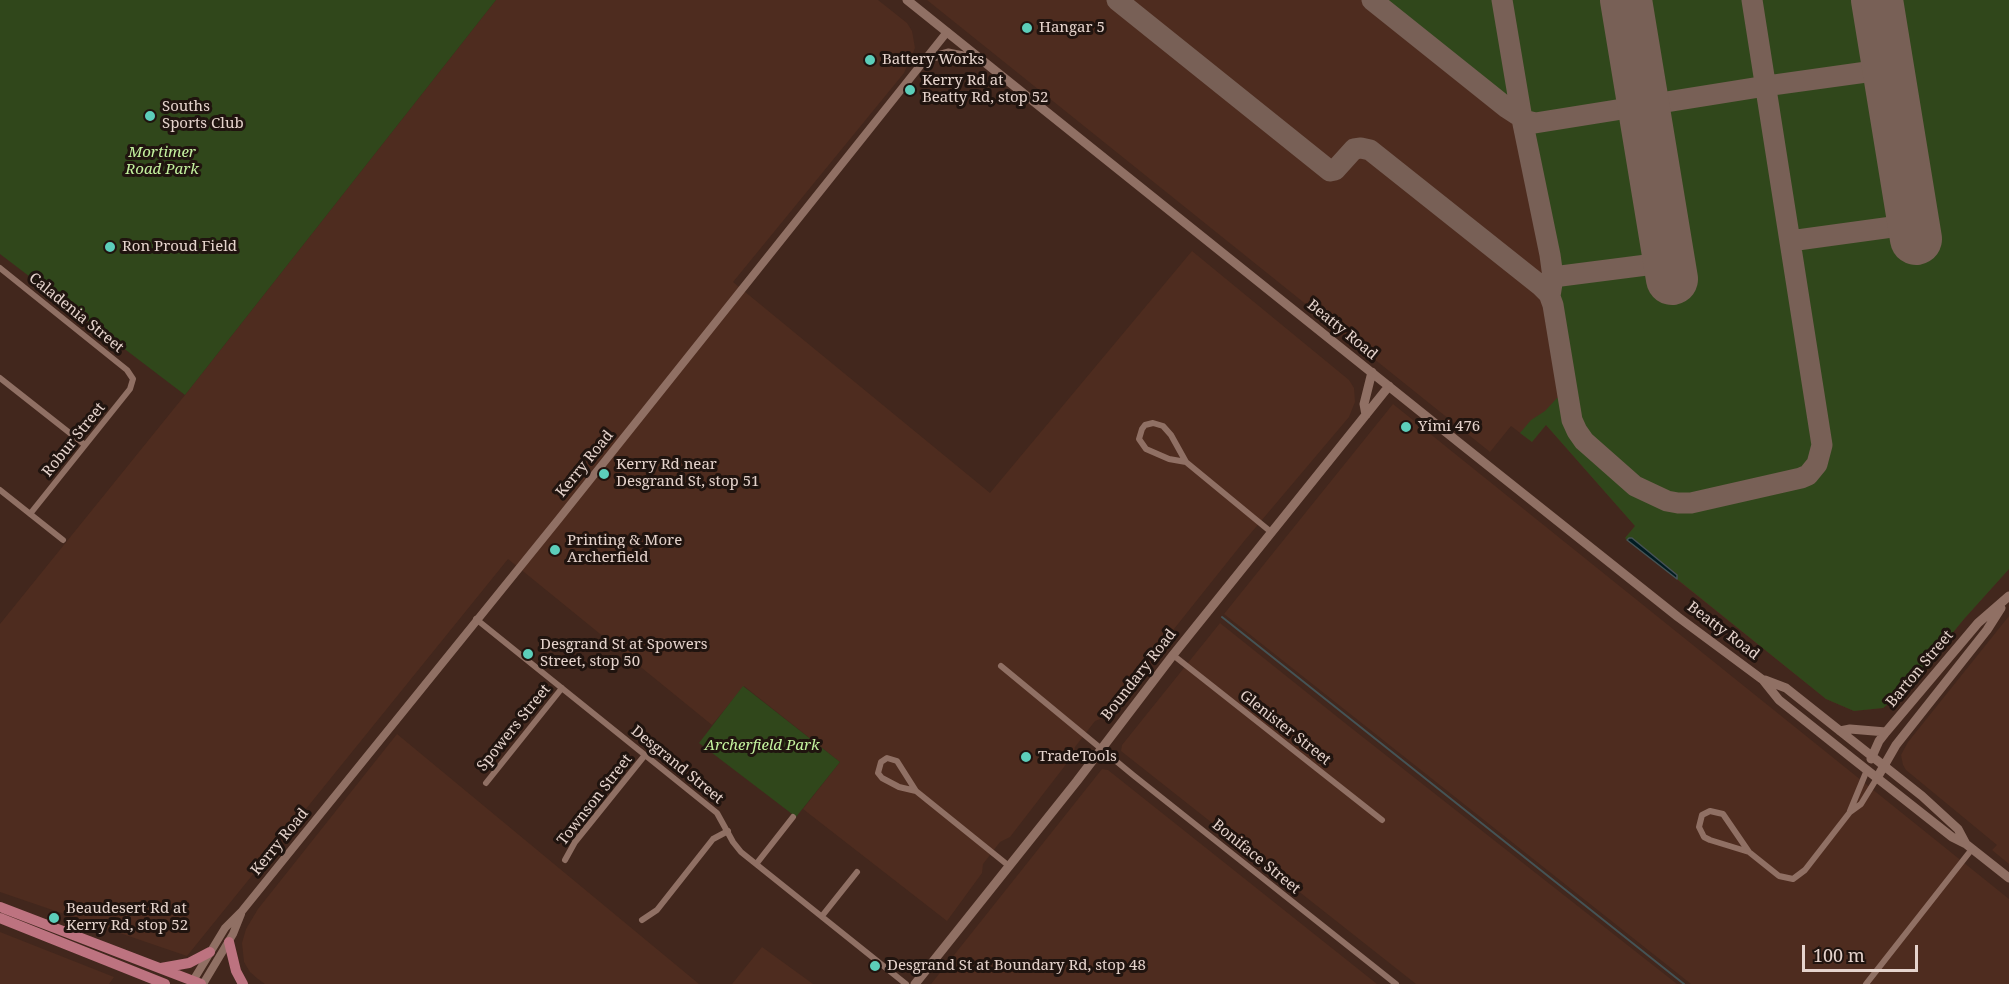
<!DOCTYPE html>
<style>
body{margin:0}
#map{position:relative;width:2009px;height:984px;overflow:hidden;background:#42271d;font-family:"Noto Serif",serif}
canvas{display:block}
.scale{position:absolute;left:1802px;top:945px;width:116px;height:27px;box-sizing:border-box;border:3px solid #e5d3cc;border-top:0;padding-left:8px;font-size:18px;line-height:21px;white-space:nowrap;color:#e5d3cc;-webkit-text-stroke:4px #20140f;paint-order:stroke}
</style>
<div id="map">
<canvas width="2009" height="984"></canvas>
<div class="scale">100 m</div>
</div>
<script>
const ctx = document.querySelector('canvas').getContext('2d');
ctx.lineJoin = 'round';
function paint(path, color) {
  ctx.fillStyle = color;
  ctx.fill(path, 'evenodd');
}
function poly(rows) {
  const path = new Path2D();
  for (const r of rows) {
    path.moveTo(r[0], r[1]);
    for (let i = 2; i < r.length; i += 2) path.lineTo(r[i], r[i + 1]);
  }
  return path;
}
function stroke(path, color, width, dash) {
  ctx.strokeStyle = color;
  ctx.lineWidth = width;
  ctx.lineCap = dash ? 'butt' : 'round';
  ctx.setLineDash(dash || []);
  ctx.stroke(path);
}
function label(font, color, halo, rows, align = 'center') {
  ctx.font = font + ' "Noto Serif",serif';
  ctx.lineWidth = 6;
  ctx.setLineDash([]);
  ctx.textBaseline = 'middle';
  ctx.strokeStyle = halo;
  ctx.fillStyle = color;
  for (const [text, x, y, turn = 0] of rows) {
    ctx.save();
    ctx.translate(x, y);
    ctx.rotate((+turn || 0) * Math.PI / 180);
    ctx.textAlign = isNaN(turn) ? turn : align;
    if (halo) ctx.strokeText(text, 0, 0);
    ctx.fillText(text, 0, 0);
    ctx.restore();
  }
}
const built = poly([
 [496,0,878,0,907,23,912,31,915,48,904,73,733,282,990,493,1192,251,1349,380,1354,388,1355,402,1349,417,1245,540,1103,718,1095,721,1075,747,1074,754,1010,837,1000,842,983,864,982,873,947,921,803,809,840,762,744,686,712,725,508,559,187,956,0,892,0,624,185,395],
 [927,0,2009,0,2009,569,1964,619,1906,690,1883,708,1854,711,1826,699,1625,538,1635,526,1546,425,1532,442,1511,426,1490,452],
 [1393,404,2009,899,2009,984,1691,984,1224,614],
 [2009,616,2009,864,1992,850,1997,845,1906,770,1903,765,1901,755,1908,742],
 [1220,623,1350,727,1677,984,1416,984,1121,751,1122,745],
 [397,734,699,984,265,984,258,979,250,972,244,962,242,943,246,929,258,909],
 [1102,769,1108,770,1377,984,931,984],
 [0,932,114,977,109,984,0,984],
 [762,947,813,984,732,984]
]);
const green = poly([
 [0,0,496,0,185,395,0,254],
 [1382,0,2009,0,2009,569,1964,619,1906,690,1883,708,1854,711,1826,699,1677,579,1677,574,1632,538,1627,540,1625,538,1635,526,1546,425,1532,442,1520,433,1531,420,1545,411,1557,398,1564,399,1570,418,1575,417,1577,412,1529,118],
 [743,686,840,762,796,817,699,743]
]);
const water = poly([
 [1629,538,1632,538,1677,575,1677,579,1627,540,1629,538]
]);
const stream = poly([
 [1222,617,1684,984]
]);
const taxiway = poly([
 [1117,0,1330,171,1335,170,1354,149,1361,148,1370,150,1541,286,1549,294,1553,305,1572,420,1577,431,1584,441,1635,486,1667,501,1678,503,1691,503,1801,478,1808,475,1817,464,1822,445,1752,0],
 [1372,0,1507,108,1527,121,1535,123,1766,86,1888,69],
 [1502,0,1522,119,1550,255,1553,277,1550,296],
 [1790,241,1914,224],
 [1553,277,1670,262]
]);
const runway = poly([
 [1626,0,1672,279],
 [1877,0,1916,239]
]);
const minor = poly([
 [0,268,127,370,133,379,130,389,30,514],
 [0,378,85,445],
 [1186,462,1169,459,1146,449,1139,439,1142,429,1145,425,1153,423,1163,426,1171,435,1186,462,1271,532],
 [0,490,63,540],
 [476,619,717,813,733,842,741,852,906,984],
 [1173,655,1382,820],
 [1001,666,1133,775,1396,984],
 [486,783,562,688],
 [916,791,899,787,882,778,878,773,881,762,887,758,897,761,916,791,1009,866],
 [1850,811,1867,770],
 [1749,852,1710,840,1704,837,1699,827,1702,815,1710,811,1723,814,1749,852,1779,876,1793,879,1805,870,1850,812,1861,804,1877,778],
 [565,860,575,842,645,755],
 [757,863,793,817],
 [822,916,857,872],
 [642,920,657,910,713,839,728,831],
 [1866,984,1972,849]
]);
const tertiary = poly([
 [191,984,225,928,242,911,558,520,947,32],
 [203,984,233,934,241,914]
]);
const secondary = poly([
 [907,0,1462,445,1678,617,1763,680,1779,700,1853,759,1952,837,1966,844,2009,878],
 [926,59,948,53,973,58,979,62],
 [1366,415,1364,404,1372,372],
 [1765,680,1786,688,1922,796,1958,829,1966,844],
 [1840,731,1850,729,1886,732],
 [1871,759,1879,741,1886,732,1978,623,2009,596],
 [1877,778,1896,745,1987,630,2001,608],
 [915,984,1077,781,1173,655,1389,386]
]);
const trunk = poly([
 [0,907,201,984],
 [0,918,165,984],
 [229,942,236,971,243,984],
 [161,968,189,963,210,952]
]);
const markers = [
 [1027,28,6,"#5cceba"],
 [870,60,6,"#5cceba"],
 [910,90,6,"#5cceba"],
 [150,116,6,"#5cceba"],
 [110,247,6,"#5cceba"],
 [1406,427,6,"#5cceba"],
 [604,474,6,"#5cceba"],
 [555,550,6,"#5cceba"],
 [528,654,6,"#5cceba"],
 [1026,757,6,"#5cceba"],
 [54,918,6,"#5cceba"],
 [875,966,6,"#5cceba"]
];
const poiNames = [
 ["Hangar 5",1039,28],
 ["Battery Works",882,60],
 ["Kerry Rd at",922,81],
 ["Beatty Rd, stop 52",922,98],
 ["Souths",162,107],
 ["Sports Club",162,124],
 ["Ron Proud Field",122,247],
 ["Yimi 476",1418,427],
 ["Kerry Rd near",616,465],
 ["Desgrand St, stop 51",616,482],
 ["Printing & More",567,541],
 ["Archerfield",567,558],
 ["Desgrand St at Spowers",540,645],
 ["Street, stop 50",540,662],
 ["TradeTools",1038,757],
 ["Beaudesert Rd at",66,909],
 ["Kerry Rd, stop 52",66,926],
 ["Desgrand St at Boundary Rd, stop 48",887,966]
];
const parkNames = [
 ["Mortimer",162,153],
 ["Road Park",162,170],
 ["Archerfield Park",762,746]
];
const streetNames = [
 ["Caladenia Street",76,313,39],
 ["Beatty Road",1342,330,39],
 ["Robur Street",74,440,-51],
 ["Kerry Road",585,464,-51],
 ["Beatty Road",1723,631,37],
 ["Barton Street",1920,669,-50],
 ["Boundary Road",1139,675,-52],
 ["Spowers Street",514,728,-51],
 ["Glenister Street",1285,728,38],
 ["Desgrand Street",677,765,39],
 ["Townson Street",595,800,-52],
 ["Kerry Road",280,842,-51],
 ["Boniface Street",1256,857,39]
];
paint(built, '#4e2c1f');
paint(green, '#30471b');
paint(water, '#011c22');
stroke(water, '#455355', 1.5);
stroke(stream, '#455355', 2);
stroke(taxiway, '#786056', 21);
stroke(runway, '#786056', 52);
stroke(minor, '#907064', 6);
stroke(tertiary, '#907064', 8);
stroke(secondary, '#907064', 9);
stroke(trunk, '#bd7380', 10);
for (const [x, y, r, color] of markers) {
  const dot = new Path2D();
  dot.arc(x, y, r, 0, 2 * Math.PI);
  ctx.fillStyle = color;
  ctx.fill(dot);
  stroke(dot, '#20140f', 2);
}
label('15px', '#e5d3cc', '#20140f', poiNames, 'left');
label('italic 15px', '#c4f29f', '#20140f', parkNames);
label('15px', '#e5d3cc', '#20140f', streetNames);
</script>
